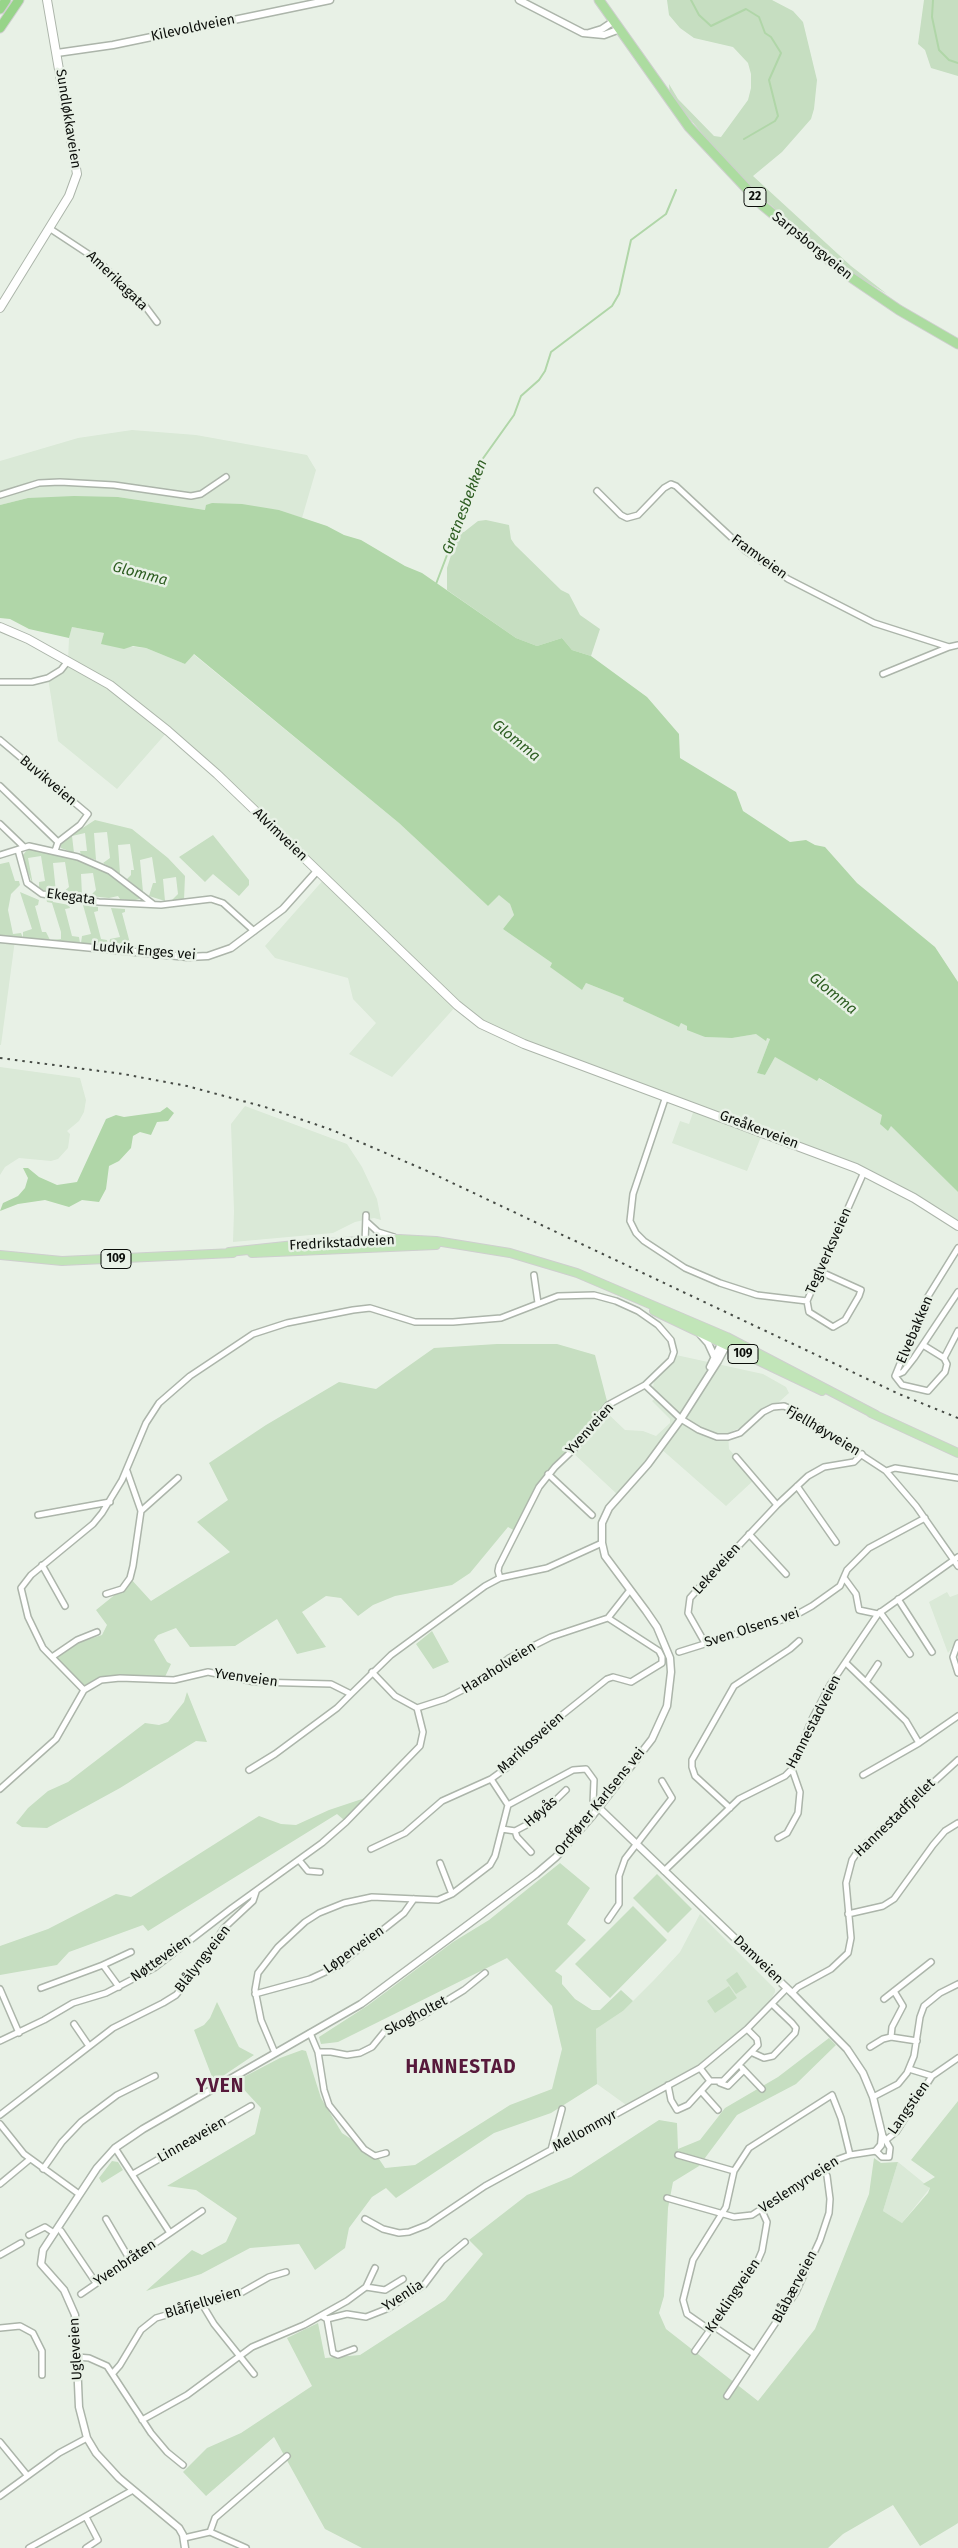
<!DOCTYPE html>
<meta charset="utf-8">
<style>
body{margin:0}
canvas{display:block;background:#e8f1e6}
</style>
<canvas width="958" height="2548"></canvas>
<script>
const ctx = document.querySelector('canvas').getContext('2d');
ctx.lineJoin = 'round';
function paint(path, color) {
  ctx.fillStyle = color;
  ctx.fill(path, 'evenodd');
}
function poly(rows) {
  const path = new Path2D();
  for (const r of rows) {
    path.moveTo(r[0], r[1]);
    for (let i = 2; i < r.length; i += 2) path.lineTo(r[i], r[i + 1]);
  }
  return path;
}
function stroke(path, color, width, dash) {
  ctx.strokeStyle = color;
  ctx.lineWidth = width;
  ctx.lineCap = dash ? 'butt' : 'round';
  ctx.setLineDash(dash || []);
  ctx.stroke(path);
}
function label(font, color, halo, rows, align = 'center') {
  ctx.font = font + ' "Fira Sans",sans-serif';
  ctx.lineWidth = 5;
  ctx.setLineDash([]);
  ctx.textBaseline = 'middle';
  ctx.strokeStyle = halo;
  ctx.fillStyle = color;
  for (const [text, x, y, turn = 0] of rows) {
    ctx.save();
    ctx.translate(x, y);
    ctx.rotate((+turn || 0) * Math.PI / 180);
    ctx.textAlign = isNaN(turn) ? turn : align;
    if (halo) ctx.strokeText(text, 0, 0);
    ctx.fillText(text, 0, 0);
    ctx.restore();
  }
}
const built = poly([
 [132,430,196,435,307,455,316,470,302,518,279,510,212,503,205,510,118,497,28,498,0,505,0,461,78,438],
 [72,627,104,633,102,644,146,648,185,664,193,654,399,823,488,906,499,894,510,904,514,915,503,929,552,963,550,966,582,990,586,983,625,998,624,1001,679,1027,681,1023,688,1026,705,1037,732,1038,756,1034,770,1039,757,1073,765,1075,775,1057,817,1080,818,1078,883,1115,888,1131,891,1125,958,1192,958,1226,891,1186,763,1132,747,1171,672,1143,680,1121,689,1124,695,1107,512,1039,457,1005,392,1077,349,1054,376,1023,353,999,348,978,275,958,265,946,325,878,168,731,117,789,58,741,48,678,68,661,69,638],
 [0,939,15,940,1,1045,0,1045],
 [0,1067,80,1078,86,1100,84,1112,79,1121,67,1131,70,1134,68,1148,58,1159,51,1161,19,1158,5,1167,0,1175],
 [245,1106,347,1144,362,1167,377,1199,381,1220,374,1218,355,1222,333,1233,233,1242,234,1211,231,1124],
 [676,1355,763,1374,786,1387,789,1393,779,1402,761,1409,742,1427,728,1433,729,1449,755,1479,726,1506,660,1448,619,1496,572,1452,604,1410,625,1430,643,1431,656,1436,670,1423,670,1419,652,1401,659,1395,653,1388,654,1381],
 [947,1592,950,1597,958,1594,958,1639,948,1653,929,1602],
 [700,1914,775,1989,775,1992,766,2009,700,2068,629,2107,597,2084,596,2029,623,2011,654,1980,680,1952],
 [898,2162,930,2188,902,2223,883,2211]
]);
const green = poly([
 [667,0,772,0,793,11,803,22,817,80,814,109,811,119,782,152,753,176,851,266,887,294,848,271,766,201,715,149,670,95,669,84,678,99,714,136,721,137,748,100,751,88,751,74,748,63,733,47,694,38,680,28,669,15],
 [924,0,958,0,958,76,931,68,925,50,918,44],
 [486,520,509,525,511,539,515,545,561,590,569,594,580,615,600,629,591,656,572,650,562,638,537,646,516,638,447,590,447,568,458,533,464,532,478,521],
 [95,820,132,829,168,858,185,876,184,900,172,900,178,894,176,877,163,879,165,901,149,896,153,883,156,883,152,857,140,860,143,892,127,879,131,875,131,870,134,870,130,844,118,845,120,874,103,863,110,858,107,832,94,833,96,860,81,855,80,851,87,851,85,833,72,836,74,853,61,848,61,842],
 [213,835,249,880,249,885,239,896,213,874,205,882,179,857],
 [27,850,38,850,86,862,106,871,139,896,139,899,132,901,120,899,118,896,109,898,90,896,96,890,93,873,81,874,82,895,62,893,69,887,65,862,53,863,56,892,39,890,39,882,45,881,41,856,28,858,33,885,23,859,23,855],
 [9,862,15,881,19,881,20,885,11,894,8,910,13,934,21,933,23,938,0,936,0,864],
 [20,892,39,900,38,905,35,906,42,932,46,932,50,940,23,938,23,932,32,929],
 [46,897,51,897,53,902,69,905,70,908,65,909,72,936,79,937,80,943,51,940,61,939,61,932,52,903,47,902],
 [83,905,98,907,98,911,94,912,101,939,107,940,108,946,81,943,82,936,91,934],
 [111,908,125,909,125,912,122,913,131,947,138,948,109,946,110,939,120,937],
 [497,1344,557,1344,595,1355,608,1405,589,1432,548,1474,517,1532,508,1527,470,1573,452,1585,395,1596,373,1605,358,1616,341,1598,326,1596,302,1612,326,1647,297,1654,277,1619,235,1646,190,1647,176,1628,158,1635,154,1640,167,1662,171,1664,164,1679,111,1678,84,1690,52,1657,74,1644,102,1635,107,1625,96,1610,122,1589,130,1578,151,1601,230,1552,197,1522,228,1500,209,1463,266,1425,339,1382,376,1389,434,1348],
 [432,1631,449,1662,433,1669,416,1644],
 [187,1692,207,1742,196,1741,120,1788,47,1828,22,1827,16,1823,28,1808,48,1791,68,1782,145,1723,159,1725,168,1722,184,1702],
 [365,1798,344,1820,337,1814,148,1931,143,1925,69,1952,57,1965,0,1975,0,1946,48,1929,116,1894,131,1897,259,1816,281,1824,296,1825,329,1810],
 [560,1863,590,1888,567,1924,586,1940,555,1971,562,1976,562,1984,575,1999,592,2010,600,2010,621,1990,633,2001,623,2011,596,2029,597,2084,551,2113,494,2133,396,2198,386,2188,372,2197,349,2228,345,2248,315,2270,299,2244,250,2248,201,2274,146,2291,192,2250,202,2255,226,2242,237,2218,196,2190,167,2186,255,2134,261,2108,236,2081,280,2058,302,2050,306,2051,321,2098,342,2133,377,2156,385,2168,415,2165,510,2105,552,2089,562,2049,552,2006,507,1958,338,2042,321,2044,319,2037,367,2006,453,1942,489,1920],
 [657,1874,692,1909,668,1933,633,1898],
 [633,1906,667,1940,610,1998,575,1964],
 [737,1972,747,1987,736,1994,726,1980],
 [729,1986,737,1998,715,2013,707,2001],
 [217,2002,239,2047,254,2055,214,2082,194,2030,204,2025,210,2018],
 [829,2038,836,2045,796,2084,737,2115,699,2166,673,2182,668,2208,664,2296,659,2313,666,2329,758,2401,815,2329,869,2194,874,2158,881,2163,898,2162,883,2211,902,2223,928,2193,930,2188,923,2184,935,2177,911,2160,958,2101,958,2523,955,2525,920,2546,893,2505,843,2534,828,2548,362,2548,325,2529,274,2437,206,2496,183,2472,207,2448,241,2433,312,2386,287,2338,318,2323,325,2358,360,2355,445,2300,483,2254,469,2240,527,2195,571,2177,659,2120,677,2123,678,2149,700,2140,725,2108,778,2077],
 [112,2161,118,2162,123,2170,102,2183,99,2178]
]);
const water = poly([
 [74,496,118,497,205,510,206,505,212,503,242,504,279,510,327,526,344,535,361,540,405,566,422,573,516,638,537,646,562,638,572,650,591,656,647,697,679,734,680,758,736,792,743,811,790,842,806,840,815,845,825,847,857,883,935,947,958,982,958,1192,891,1126,888,1131,880,1124,882,1115,819,1078,817,1081,775,1057,765,1075,757,1073,770,1039,767,1038,766,1041,756,1034,732,1038,705,1037,687,1030,687,1026,681,1023,679,1027,623,1001,624,998,586,983,582,990,550,967,552,963,503,929,514,915,510,904,499,895,488,906,399,823,194,654,185,664,146,648,133,646,124,649,101,644,104,633,72,627,69,638,29,629,10,619,0,618,0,505,28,498],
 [167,1107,174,1113,168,1121,157,1122,151,1135,140,1132,133,1136,131,1148,119,1161,109,1166,106,1189,99,1202,82,1200,69,1207,45,1200,18,1204,0,1211,3,1203,18,1196,25,1188,28,1178,23,1168,28,1168,39,1177,57,1185,77,1182,106,1119,116,1115,124,1117,160,1112]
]);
const stream = poly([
 [691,0,699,15,711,26,746,9,759,17,765,33,771,37,781,53,769,80,778,116,775,121,744,139],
 [933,0,932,17,939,50,949,60,958,63],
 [436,584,474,484,479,464,514,415,521,396,539,380,545,371,551,352,612,306,619,294,631,240,666,214,676,190]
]);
const minor = poly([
 [49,228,96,259,145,306,157,322],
 [597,491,621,515,627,518,638,515,664,488,671,484,676,486,746,551,788,579,874,623,949,647,958,645],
 [0,495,39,483,60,482,114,485,191,496,201,494,226,477],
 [883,674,949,647],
 [0,682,32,682,48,678,61,670,68,661],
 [0,740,88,814,80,825,58,842,55,851],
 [0,786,58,842],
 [0,824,24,847],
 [18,850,27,883,42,894,99,902,161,905,211,899,223,903,254,931],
 [0,855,29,846,78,857,110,871,153,904],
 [666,1096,633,1194,630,1221,636,1233,644,1241,685,1268,720,1283,757,1295,807,1301,864,1172],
 [367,1222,378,1232,394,1237],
 [365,1243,366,1215],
 [534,1275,538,1303],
 [807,1301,809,1312,833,1327,845,1320,859,1296,861,1290,819,1271],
 [923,1345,944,1358,947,1364,945,1372,928,1391,902,1385,895,1376,927,1298,958,1248],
 [944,1358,958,1331],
 [896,1375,903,1372,914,1358,958,1292],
 [736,1457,777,1505],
 [886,1471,895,1468,958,1478],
 [548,1474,592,1515],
 [797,1486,836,1542],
 [141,1511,178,1478],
 [38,1515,110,1502],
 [749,1534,786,1574],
 [42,1565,65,1606],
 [500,1578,498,1571,499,1566,539,1487,555,1467,576,1447,608,1405,645,1385,681,1419,699,1430,717,1437,728,1437,740,1433,763,1412,773,1407,784,1406,793,1410,886,1471,916,1506,958,1566],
 [845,1579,856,1594,859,1610,878,1614],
 [106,1594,122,1589,130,1578,133,1566,141,1511,127,1471],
 [898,1599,932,1652],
 [880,1612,910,1654],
 [705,1643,688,1613,690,1598,698,1589,777,1505,808,1476,824,1467,854,1462,862,1454],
 [958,1643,953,1657,958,1673],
 [679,1652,794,1616,812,1606,840,1586,847,1570,869,1548,925,1518],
 [52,1657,77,1640,97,1632],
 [846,1663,906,1721,919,1743],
 [372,1672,395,1696,417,1708,445,1699,482,1680,509,1658,551,1637,608,1618,630,1590],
 [866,1682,878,1664],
 [84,1690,43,1648,28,1617,21,1588,31,1575,93,1524,102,1513,122,1480,146,1423,159,1403,190,1376,253,1334,287,1323,353,1310,370,1308,415,1322,453,1322,501,1318,558,1296,594,1295,616,1301,638,1311,658,1325,671,1340,674,1352,671,1360,645,1385],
 [249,1770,275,1754,337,1708,351,1694],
 [863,1775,919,1743,958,1716],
 [491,1779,508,1805,573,1770,586,1769,594,1780,593,1804,599,1808],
 [0,1789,56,1739,84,1690,101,1680,120,1678,174,1680,208,1672,255,1682,331,1684,351,1694,391,1655,485,1586,500,1578,547,1568,602,1543],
 [730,1808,695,1776,692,1767,692,1760,734,1686,790,1649,799,1641],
 [502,1829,515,1831,534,1821,566,1790],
 [515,1831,517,1837,531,1852],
 [778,1838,787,1833,798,1813,800,1792,792,1769],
 [371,1849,405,1833,442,1801,491,1779,509,1766,547,1727,607,1679,613,1677,631,1682,662,1663,662,1657,659,1651,608,1618],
 [299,1860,308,1871,320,1872],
 [440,1863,452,1894],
 [664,1871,739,1799,785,1776,792,1769,812,1719,830,1685,878,1614,958,1557],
 [848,1914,883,1906,894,1899,933,1845,945,1831,958,1823],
 [608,1920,619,1904,619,1876,625,1859,672,1798,662,1781],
 [103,1965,131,1952],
 [41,1988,103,1965,119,1987],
 [0,1989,19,2033],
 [792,1993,798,1987,831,1969,848,1953,851,1938,846,1883,852,1860,858,1851,958,1760],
 [255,1994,310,1979,336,1967,404,1913,414,1899],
 [884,1999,931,1962],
 [74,2024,89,2046],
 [310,2033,318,2052,324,2090,329,2105,364,2149,375,2156,386,2153],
 [891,2037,892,2027,903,2006,894,1991],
 [0,2041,44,2020,73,2003,106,1993,154,1968,232,1908,322,1843,346,1822,420,1746,423,1732,417,1708],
 [870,2047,883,2039,891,2037,917,2041],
 [318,2052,331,2052,347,2055,360,2053,372,2047,385,2031,420,2017,464,1990,485,1973],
 [275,2053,261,2020,255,1990,258,1973,278,1947,305,1922,319,1913,344,1903,372,1897,438,1900,452,1894,490,1865,495,1856,508,1805],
 [753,2053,764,2058,773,2056,795,2033,796,2028,792,2023,772,2004],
 [700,2068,710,2081],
 [742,2068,762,2089],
 [909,2069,932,2076],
 [720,2083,728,2086,744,2070],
 [668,2085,671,2100,677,2110,688,2105,710,2081,723,2081,758,2045,757,2039,747,2029],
 [701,2091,718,2110],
 [873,2097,898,2084,907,2073,914,2056,920,2017,924,2006,940,1993,958,1984],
 [0,2115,113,2028,163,2003,176,1995,192,1976,224,1928,253,1901,256,1892],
 [0,2124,24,2154,79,2194],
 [886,2140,896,2132,932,2076,958,2058],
 [115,2148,170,2233,202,2211],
 [551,2150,562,2109],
 [678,2155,734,2171],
 [43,2169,62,2142,81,2122,117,2095,155,2076],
 [133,2174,251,2106],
 [0,2184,30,2159],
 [667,2198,734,2217,752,2215,836,2160,850,2155,876,2151,882,2157,889,2157,890,2148,882,2134],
 [106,2219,130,2260],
 [365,2219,383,2229,399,2233,409,2232,427,2225,485,2186,700,2068,747,2029,787,1988],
 [61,2231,96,2283],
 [29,2235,45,2227,54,2233],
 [0,2255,21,2243],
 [366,2287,385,2290,403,2279],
 [81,2294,170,2233],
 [202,2304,214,2324,254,2374],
 [322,2316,327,2319,347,2314,366,2317,389,2308,424,2285,442,2261,465,2242],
 [327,2319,333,2353,338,2355,354,2349],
 [713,2326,754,2354],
 [0,2328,20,2326,33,2333,42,2351,42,2375],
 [710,2330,687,2314,683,2300,693,2260,726,2207,734,2171,749,2148,832,2095,841,2118,850,2155],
 [695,2351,756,2265,762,2251,767,2222,762,2211],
 [77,2357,89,2358,107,2366,151,2433,167,2452,183,2465],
 [113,2373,120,2365,141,2330,156,2318,239,2294,269,2277,286,2272],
 [727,2396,796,2292,820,2240,829,2213,830,2199,827,2176,823,2168],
 [142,2420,187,2395,252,2347,304,2325,347,2301,366,2287,375,2268],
 [0,2442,27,2475],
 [0,2496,59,2453,87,2438],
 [210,2532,215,2518,287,2456],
 [184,2538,210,2532,246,2548],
 [29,2548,133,2490],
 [86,2548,98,2540,86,2517]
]);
const tertiary = poly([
 [519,0,583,33,604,35,620,29],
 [589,33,602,29,614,21],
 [57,53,113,45,330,0],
 [0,939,188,957,208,956,231,948,283,909,317,871],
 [700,1334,708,1343,714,1356],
 [710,1367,723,1340],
 [599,1808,792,1993,847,2049,863,2073,873,2097,882,2134,881,2145,876,2151],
 [185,2548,183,2535,179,2528,119,2478,96,2453,87,2438,79,2407,75,2315,64,2290,41,2264,43,2250,97,2168,115,2148,143,2129,361,2004,536,1874,556,1857,593,1815,652,1739,667,1706,671,1672,670,1658,657,1627,646,1611,605,1556,602,1543,602,1523,609,1508,648,1464,681,1419,718,1361,726,1346,726,1341]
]);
const secondary = poly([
 [0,308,69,196,77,174,47,0],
 [0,627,28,639,110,685,168,731,217,774,457,1005,481,1024,524,1044,856,1168,914,1198,958,1226]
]);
const primary = poly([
 [229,1252,304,1244,399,1239,436,1241,510,1253,577,1273,727,1337,876,1415],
 [252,1253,436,1245],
 [0,1255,62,1261,233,1253],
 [654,1311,822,1391],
 [871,1413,958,1453]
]);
const trunk = poly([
 [599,0,689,127,762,205,846,274,899,310,958,344]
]);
const motorway = poly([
 [0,9,6,0],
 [0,28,19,0]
]);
const rail = poly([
 [0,1058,123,1074,187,1086,265,1107,332,1130,425,1170,899,1394,958,1418]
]);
const shields = [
 [755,197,22],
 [116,1259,30],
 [743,1354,30]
];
const shieldNames = [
 ["22",755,197],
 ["109",116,1259],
 ["109",743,1354]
];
const streetNames = [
 ["Kilevoldveien",193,28,-12],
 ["Sundløkkaveien",68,119,81],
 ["Sarpsborgveien",812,246,39],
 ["Amerikagata",117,281,44],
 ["Framveien",759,557,36],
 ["Buvikveien",48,781,40],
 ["Alvimveien",280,835,44],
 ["Ekegata",71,897,8],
 ["Ludvik Enges vei",144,951,5],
 ["Greåkerveien",759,1130,21],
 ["Fredrikstadveien",342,1243,-3],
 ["Teglverksveien",829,1251,-66],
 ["Elvebakken",915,1330,-67],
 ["Yvenveien",590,1429,-48],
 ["Fjellhøyveien",823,1431,31],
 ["Lekeveien",717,1569,-48],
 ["Sven Olsens vei",752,1628,-18],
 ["Haraholveien",499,1668,-32],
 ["Yvenveien",246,1678,8],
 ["Hannestadveien",814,1722,-63],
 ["Marikosveien",531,1743,-42],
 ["Ordfører Karlsens vei",600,1802,-51],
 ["Høyås",541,1812,-41],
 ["Hannestadfjellet",895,1818,-44],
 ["Løperveien",354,1950,-36],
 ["Nøtteveien",161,1959,-35],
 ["Blålyngveien",203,1959,-52],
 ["Damveien",758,1960,44],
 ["Skogholtet",416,2016,-28],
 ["Langstien",909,2108,-55],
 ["Mellommyr",585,2131,-29],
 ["Linneaveien",192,2140,-30],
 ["Veslemyrveien",799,2185,-33],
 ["Yvenbråten",125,2263,-34],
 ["Blåbærveien",795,2287,-62],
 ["Yvenlia",403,2296,-33],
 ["Kreklingveien",733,2296,-56],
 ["Blåfjellveien",203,2303,-17],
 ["Ugleveien",76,2349,-93]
];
const waterNames = [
 ["Gretnesbekken",465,507,-69],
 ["Glomma",140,574,15],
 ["Glomma",516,741,39],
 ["Glomma",833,994,39]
];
const districtNames = [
 ["HANNESTAD",461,2068],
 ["YVEN",220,2087]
];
paint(built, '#dae9d7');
paint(green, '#c6dec1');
paint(water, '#b0d6a8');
stroke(stream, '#b0d6a8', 2);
stroke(minor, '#acb5aa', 8);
stroke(tertiary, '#acb5aa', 9);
stroke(secondary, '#acb5aa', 10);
stroke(primary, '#cecfce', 10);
stroke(trunk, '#cecfce', 11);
stroke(motorway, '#cecfce', 11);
stroke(minor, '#fff', 5);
stroke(tertiary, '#fff', 6);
stroke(secondary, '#fff', 8);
stroke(primary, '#c1e5b8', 8);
stroke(trunk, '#acdca0', 9);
stroke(motorway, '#97d489', 9);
stroke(rail, '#464b45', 2, [2.5, 5]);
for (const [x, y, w] of shields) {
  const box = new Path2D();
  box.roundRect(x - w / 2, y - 9.5, w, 19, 4);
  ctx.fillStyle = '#e8f1e6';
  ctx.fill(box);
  stroke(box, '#0b0e0a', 1);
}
label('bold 12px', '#0b0e0a', null, shieldNames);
label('14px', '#0b0e0a', '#e8f1e6', streetNames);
label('italic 15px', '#2d5d21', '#e8f1e6', waterNames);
ctx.letterSpacing = '1px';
label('bold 19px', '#57193b', '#e8f1e6', districtNames);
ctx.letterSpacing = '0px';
</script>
